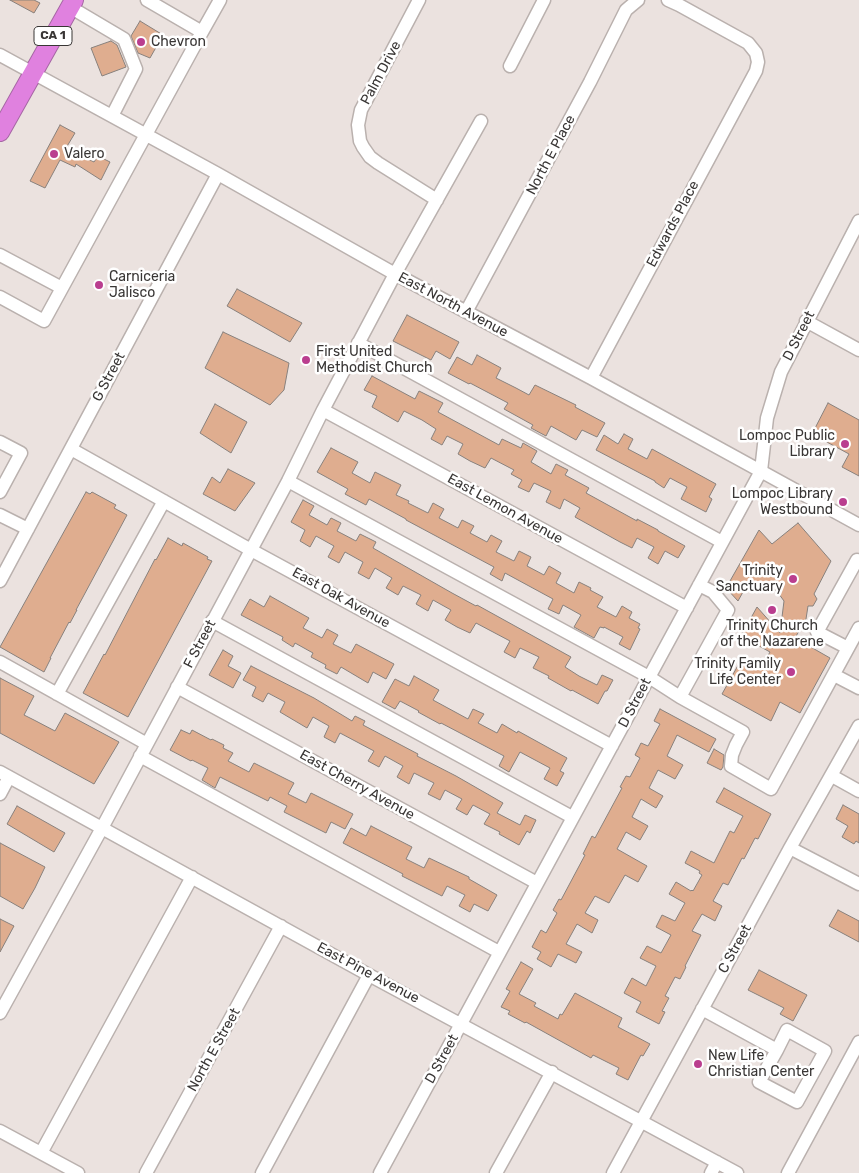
<!DOCTYPE html>
<style>
body{margin:0}
canvas{display:block;background:#ebe2df}
</style>
<canvas width="859" height="1173"></canvas>
<script>
const ctx = document.querySelector('canvas').getContext('2d');
ctx.lineJoin = 'round';
function paint(path, color) {
  ctx.fillStyle = color;
  ctx.fill(path, 'evenodd');
}
function poly(rows) {
  const path = new Path2D();
  for (const r of rows) {
    path.moveTo(r[0], r[1]);
    for (let i = 2; i < r.length; i += 2) path.lineTo(r[i], r[i + 1]);
  }
  return path;
}
function stroke(path, color, width, dash) {
  ctx.strokeStyle = color;
  ctx.lineWidth = width;
  ctx.lineCap = dash ? 'butt' : 'round';
  ctx.setLineDash(dash || []);
  ctx.stroke(path);
}
function label(font, color, halo, rows, align = 'center') {
  ctx.font = font + ' Rubik,sans-serif';
  ctx.lineWidth = 5;
  ctx.setLineDash([]);
  ctx.textBaseline = 'middle';
  ctx.strokeStyle = halo;
  ctx.fillStyle = color;
  for (const [text, x, y, turn = 0] of rows) {
    ctx.save();
    ctx.translate(x, y);
    ctx.rotate((+turn || 0) * Math.PI / 180);
    ctx.textAlign = isNaN(turn) ? turn : align;
    if (halo) ctx.strokeText(text, 0, 0);
    ctx.fillText(text, 0, 0);
    ctx.restore();
  }
}
const building = poly([
 [10,0,34,0,40,3,34,13,10,0],
 [140,21,163,35,150,58,138,53,131,36,140,21],
 [111,41,117,45,126,67,102,76,91,48,111,41],
 [60,125,75,133,66,148,94,162,98,156,110,162,101,180,76,164,75,167,60,160,45,188,30,181,60,125],
 [237,289,302,323,290,342,227,306,237,289],
 [407,315,459,342,450,359,436,351,431,360,393,341,407,315],
 [223,332,289,363,284,390,270,405,205,368,223,332],
 [477,355,501,368,496,378,516,388,529,395,535,385,576,405,575,407,605,423,597,437,582,430,576,440,551,426,546,436,531,428,533,425,504,409,508,403,470,383,469,384,448,373,457,357,472,365,477,355],
 [372,376,415,399,419,391,443,403,438,412,499,445,502,439,521,448,523,443,537,451,531,462,551,474,556,464,568,470,565,475,589,488,586,493,637,521,637,519,658,530,658,531,685,546,678,558,665,551,658,564,648,558,654,547,637,538,632,548,620,542,575,517,580,508,564,499,560,509,546,502,551,491,534,483,529,492,518,487,522,480,511,474,514,470,491,458,485,468,470,461,458,454,463,444,447,436,442,445,431,439,436,429,422,420,404,411,398,422,372,407,377,396,364,390,372,376],
 [828,403,859,420,859,476,842,467,849,454,812,434,828,403],
 [215,404,247,422,231,453,200,433,215,404],
 [624,434,633,439,628,449,647,459,652,449,716,484,709,497,712,499,706,512,681,499,687,487,670,478,664,488,655,482,655,481,596,450,604,435,618,444,624,434],
 [331,448,358,462,352,473,370,483,375,472,401,485,396,495,409,501,408,503,428,513,433,503,444,509,439,518,458,528,462,520,474,526,470,533,487,542,491,535,502,541,496,552,514,561,519,551,531,557,527,566,544,575,549,566,561,573,556,583,574,593,579,582,591,588,590,590,603,597,597,607,616,617,622,606,632,612,629,618,640,624,638,628,640,629,630,650,619,644,623,637,604,627,604,628,600,627,594,638,574,627,581,615,563,605,559,614,548,609,553,599,505,573,502,581,490,574,494,567,406,520,406,519,369,499,366,505,345,494,348,489,317,472,331,448],
 [228,469,255,483,235,511,203,494,212,477,220,483,228,469],
 [86,492,90,494,92,492,116,505,114,508,127,515,76,610,77,610,70,623,69,622,50,658,51,658,44,672,0,647,86,492],
 [303,500,314,506,309,515,327,525,331,518,341,523,337,531,356,541,360,534,376,542,373,548,452,593,476,606,477,605,571,657,565,667,579,676,597,685,602,675,613,680,607,691,605,691,598,704,572,690,571,691,548,678,549,676,533,668,539,657,520,648,515,658,504,652,510,641,476,623,470,633,457,627,445,620,451,610,433,600,428,611,416,604,421,595,403,586,398,595,386,588,392,578,375,568,369,579,358,573,363,562,345,552,339,563,328,557,334,546,316,536,310,547,300,541,305,530,291,522,303,500],
 [798,523,831,561,814,594,817,599,813,606,808,606,806,619,795,638,830,658,800,713,780,702,771,721,722,694,741,660,760,670,770,652,741,636,757,607,780,633,784,601,776,590,738,586,743,592,738,601,726,588,759,530,772,544,798,523],
 [168,538,182,546,183,543,208,557,207,559,212,561,128,717,83,693,104,654,105,655,155,559,156,560,168,538],
 [270,596,309,618,303,628,322,638,327,629,338,635,333,644,351,653,356,644,394,664,386,679,373,672,368,683,341,667,337,674,325,668,326,665,311,657,313,653,295,643,293,647,282,640,283,637,241,615,250,599,264,607,270,596],
 [223,650,233,656,228,666,241,673,233,688,209,675,223,650],
 [251,666,314,698,352,721,355,716,365,721,363,725,418,754,417,756,456,776,503,803,497,813,520,825,525,815,536,820,530,833,527,831,519,845,499,834,500,832,484,824,490,814,473,805,467,815,456,809,462,799,445,790,440,800,428,794,434,783,414,773,409,784,397,777,403,766,385,756,379,767,368,761,374,751,340,733,335,743,324,737,329,726,313,717,307,728,280,712,285,702,268,693,263,702,252,696,256,687,243,680,251,666],
 [414,676,439,690,433,700,468,719,473,709,484,714,478,723,497,733,502,724,517,733,518,731,567,758,560,771,564,773,557,786,544,779,550,768,520,752,509,772,499,766,504,756,441,723,440,724,418,712,419,711,400,701,395,709,382,702,395,679,409,686,414,676],
 [0,678,34,696,24,715,34,720,55,731,65,713,119,742,94,784,0,733,0,678],
 [660,709,716,739,709,752,677,735,667,756,683,765,675,779,658,770,649,788,663,796,656,808,641,799,632,817,648,826,640,840,626,832,617,849,647,866,638,882,625,875,609,903,595,896,585,913,598,920,592,933,577,924,566,944,582,952,576,963,558,954,551,967,537,959,541,952,532,947,541,930,546,933,557,913,553,910,559,899,561,900,585,855,583,854,592,836,595,838,622,788,620,787,626,776,630,777,640,758,635,755,641,743,648,746,660,724,654,721,660,709],
 [181,730,190,734,192,730,211,740,212,739,224,745,223,748,233,753,228,761,249,772,254,763,294,783,288,794,306,803,311,793,353,814,345,829,331,822,326,833,284,812,287,806,270,797,268,801,220,777,215,788,202,780,208,768,192,760,191,761,170,750,181,730],
 [714,749,724,755,723,767,721,770,707,763,714,749],
 [724,788,771,814,758,839,755,838,744,859,742,858,728,885,723,883,713,901,722,906,715,921,702,914,692,931,701,935,685,966,686,967,680,979,675,977,665,996,669,998,662,1011,665,1012,659,1024,636,1012,641,1002,624,993,632,978,646,986,656,966,640,958,647,946,661,953,671,935,656,927,662,915,675,921,685,903,669,894,676,882,691,891,692,890,693,891,702,875,699,873,700,871,685,863,691,851,714,863,730,831,734,833,743,816,716,802,724,788],
 [843,805,859,814,859,843,856,841,854,844,842,837,848,826,836,819,843,805],
 [17,806,65,833,54,852,7,824,17,806],
 [371,826,412,847,406,859,424,868,429,858,469,877,469,879,497,895,488,911,474,904,470,912,459,906,465,895,447,886,442,896,402,876,403,874,343,843,351,828,366,836,371,826],
 [0,843,45,867,35,888,23,909,0,896,0,843],
 [838,910,859,921,859,942,829,926,838,910],
 [0,919,14,926,0,952,0,919],
 [521,962,533,969,519,994,536,1003,534,1006,558,1019,560,1014,562,1015,575,993,622,1018,618,1027,650,1044,643,1056,641,1055,628,1080,616,1074,619,1068,593,1055,591,1058,526,1022,525,1023,508,1014,510,1011,501,1007,510,991,506,989,521,962],
 [759,970,807,995,793,1021,780,1014,784,1008,748,990,759,970]
]);
const minor = poly([
 [419,0,361,110,358,125,360,141,363,147,370,157,378,163,437,200],
 [70,7,124,39,136,69,112,116],
 [202,32,220,0],
 [0,55,218,174,395,274,591,378,859,525],
 [510,66,544,0],
 [0,255,62,288],
 [0,297,44,321,202,32,147,0],
 [466,312,590,82,626,10,638,0],
 [806,321,859,350],
 [358,343,722,542],
 [591,378,756,71,758,62,756,53,748,43,679,5,668,0],
 [323,410,687,608],
 [0,442,21,453,0,492],
 [71,449,251,550,612,746],
 [288,481,649,677,680,697,743,732,736,745,732,755,731,766,771,789,859,628],
 [0,515,28,529],
 [0,581,218,174],
 [212,621,572,817],
 [848,648,817,632,857,560,859,561],
 [0,662,147,744],
 [834,675,859,688],
 [177,687,537,883],
 [57,694,164,501],
 [680,697,728,610,713,592,699,585],
 [140,756,499,952],
 [0,772,369,975,737,1173],
 [832,776,859,791],
 [0,794,9,777],
 [790,848,859,884],
 [702,1009,777,1050,787,1030,825,1051,797,1102,759,1082,777,1050],
 [0,1013,102,828,251,550,288,481,323,410,395,274,481,121],
 [0,1131,78,1173],
 [41,1153,192,877],
 [146,1173,281,926],
 [262,1173,369,975],
 [380,1173,761,471,767,418,781,372,859,221],
 [496,1173,552,1072],
 [613,1173,790,848,859,726],
 [711,1173,717,1162],
 [788,1173,859,1042]
]);
const highway = poly([
 [0,132,74,0]
]);
const markers = [
 [141,42,5,"#ba3e8f"],
 [54,154,5,"#ba3e8f"],
 [99,285,5,"#ba3e8f"],
 [306,360,5,"#ba3e8f"],
 [845,444,5,"#ba3e8f"],
 [843,502,5,"#ba3e8f"],
 [793,579,5,"#ba3e8f"],
 [772,610,5,"#ba3e8f"],
 [791,672,5,"#ba3e8f"],
 [698,1064,5,"#ba3e8f"]
];
const shields = [
 [53,36,38]
];
const shieldNames = [
 ["CA 1",53,36]
];
const poiNames = [
 ["Chevron",151,42],
 ["Valero",64,154],
 ["Carniceria",109,277],
 ["Jalisco",109,293],
 ["First United",316,352],
 ["Methodist Church",316,368],
 ["Lompoc Public",835,436,"right"],
 ["Library",835,452,"right"],
 ["Lompoc Library",833,494,"right"],
 ["Westbound",833,510,"right"],
 ["Trinity",783,571,"right"],
 ["Sanctuary",783,587,"right"],
 ["Trinity Church",772,626,"center"],
 ["of the Nazarene",772,642,"center"],
 ["Trinity Family",781,664,"right"],
 ["Life Center",781,680,"right"],
 ["New Life",708,1056],
 ["Christian Center",708,1072]
];
const streetNames = [
 ["Palm Drive",381,73,-62],
 ["North E Place",551,155,-62],
 ["Edwards Place",673,224,-62],
 ["East North Avenue",453,305,28],
 ["D Street",799,336,-63],
 ["G Street",109,377,-62],
 ["East Lemon Avenue",505,509,29],
 ["East Oak Avenue",341,598,29],
 ["F Street",200,644,-62],
 ["D Street",635,703,-62],
 ["East Cherry Avenue",357,785,29],
 ["C Street",735,949,-61],
 ["East Pine Avenue",368,973,28],
 ["North E Street",214,1050,-61],
 ["D Street",442,1059,-61]
];
paint(building, '#dfad8f');
stroke(building, '#88817d', 1);
stroke(minor, '#bab1ae', 15);
stroke(highway, '#a667a4', 20);
stroke(minor, '#fff', 12);
stroke(highway, '#e081df', 18);
for (const [x, y, r, color] of markers) {
  const dot = new Path2D();
  dot.arc(x, y, r, 0, 2 * Math.PI);
  ctx.fillStyle = color;
  ctx.fill(dot);
  stroke(dot, '#fff', 2);
}
for (const [x, y, w] of shields) {
  const box = new Path2D();
  box.roundRect(x - w / 2, y - 9.5, w, 19, 4);
  ctx.fillStyle = '#fff';
  ctx.fill(box);
  stroke(box, '#393635', 1);
}
label('bold 12px', '#393635', null, shieldNames);
label('14px', '#393635', '#fff', poiNames, 'left');
label('14px', '#393635', '#fff', streetNames);
</script>
